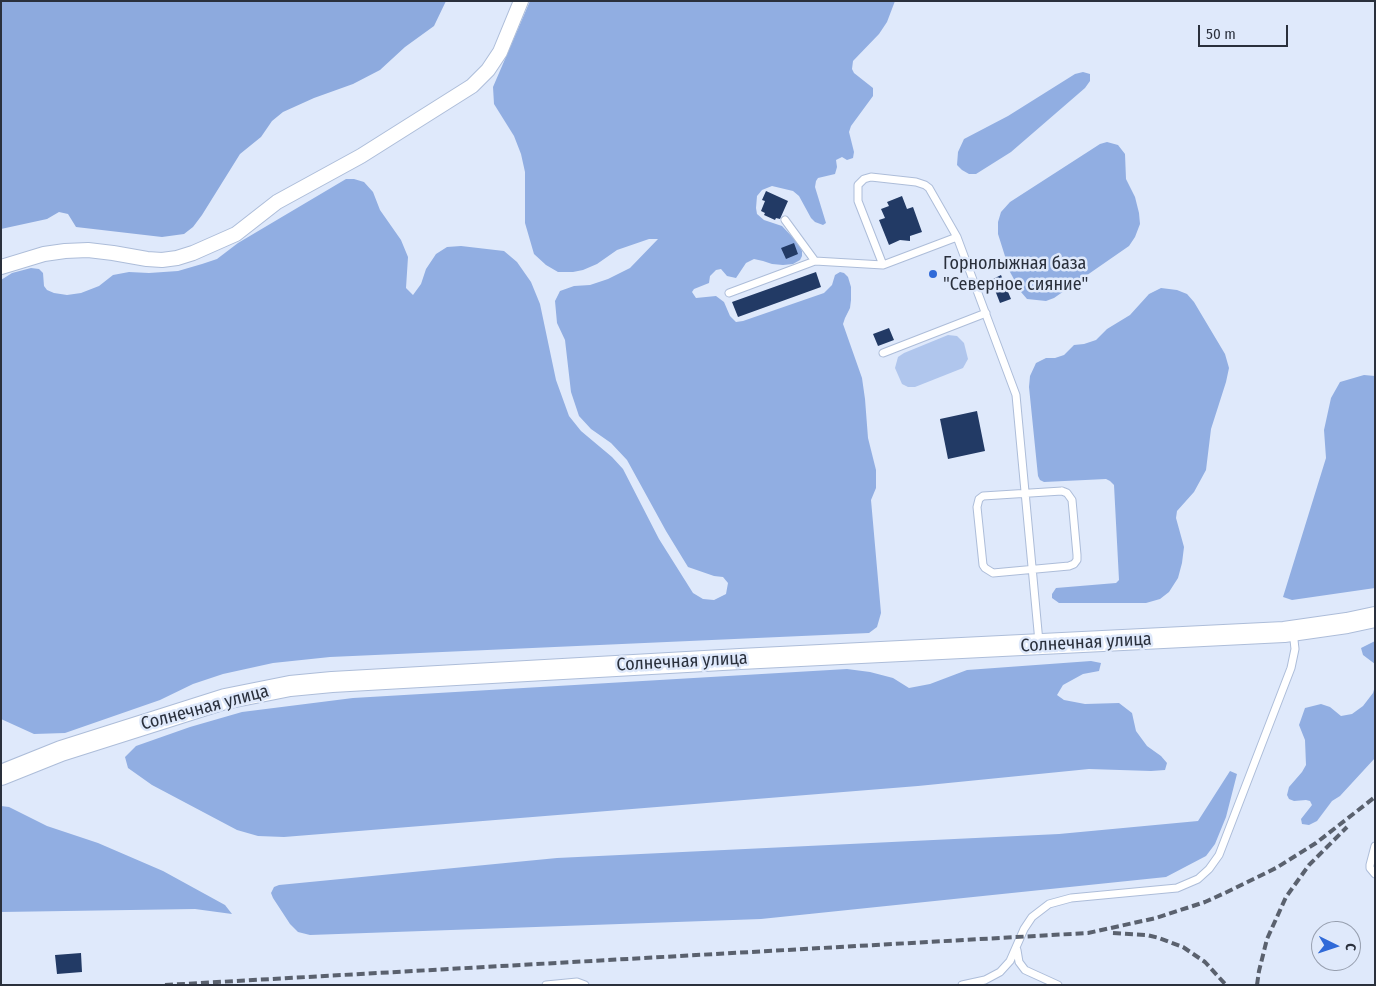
<!DOCTYPE html>
<meta charset="utf-8">
<style>
body{margin:0}
#map{position:relative;width:1376px;height:986px;overflow:hidden;background:#dfe9fb;font-family:"Fira Sans Condensed",sans-serif}
canvas{display:block}
.frame{position:absolute;inset:0;border:2px solid #2a303c;pointer-events:none}
.north{position:absolute;left:1311px;top:921px;width:50px;height:50px;box-sizing:border-box;background:#dfe9fb;border:1px solid #979faf;border-radius:50%;rotate:94deg;font-size:14px;font-weight:700;line-height:20px;text-align:center;color:#2a303c}
.north::after{content:'';display:block;margin:auto;width:18px;height:22px;background:#306ad8;clip-path:polygon(50% 0,100% 100%,50% 72%,0 100%)}
.scale{position:absolute;left:1198px;top:25px;width:90px;height:22px;box-sizing:border-box;border:2px solid #2a303c;border-top:0;padding-left:6px;font-size:15px;line-height:18px;white-space:nowrap;color:#2a303c;-webkit-text-stroke:4px #dfe9fb;paint-order:stroke}
</style>
<div id="map">
<canvas width="1376" height="986"></canvas>
<div class="frame"></div>
<div class="north">С</div>
<div class="scale">50 m</div>
</div>
<script>
const ctx = document.querySelector('canvas').getContext('2d');
ctx.lineJoin = 'round';
function paint(path, color) {
  ctx.fillStyle = color;
  ctx.fill(path, 'evenodd');
}
function poly(rows) {
  const path = new Path2D();
  for (const r of rows) {
    path.moveTo(r[0], r[1]);
    for (let i = 2; i < r.length; i += 2) path.lineTo(r[i], r[i + 1]);
  }
  return path;
}
function stroke(path, color, width, dash) {
  ctx.strokeStyle = color;
  ctx.lineWidth = width;
  ctx.lineCap = dash ? 'butt' : 'round';
  ctx.setLineDash(dash || []);
  ctx.stroke(path);
}
function label(font, color, halo, rows, align = 'center') {
  ctx.font = font + ' "Fira Sans Condensed",sans-serif';
  ctx.lineWidth = 5;
  ctx.setLineDash([]);
  ctx.textBaseline = 'middle';
  ctx.strokeStyle = halo;
  ctx.fillStyle = color;
  for (const [text, x, y, turn = 0] of rows) {
    ctx.save();
    ctx.translate(x, y);
    ctx.rotate((+turn || 0) * Math.PI / 180);
    ctx.textAlign = isNaN(turn) ? turn : align;
    if (halo) ctx.strokeText(text, 0, 0);
    ctx.fillText(text, 0, 0);
    ctx.restore();
  }
}
const green = poly([
 [948,335,957,336,964,343,968,359,963,368,915,387,908,387,902,384,895,368,898,357,904,353]
]);
const forest = poly([
 [530,1,895,1,887,22,879,34,853,61,852,69,854,73,873,88,873,96,851,126,849,132,854,152,853,158,847,160,842,157,836,160,837,167,835,174,818,178,816,181,815,187,826,223,823,225,815,222,811,218,799,196,793,191,772,186,762,190,757,196,756,208,757,214,764,220,782,226,798,243,802,251,802,256,800,260,793,264,783,265,772,264,763,261,754,259,746,263,736,278,727,276,721,269,716,270,710,276,709,283,694,289,692,292,696,298,716,296,724,302,730,316,736,322,743,321,824,293,832,285,835,275,840,272,844,273,848,277,851,287,851,300,850,308,845,318,843,324,862,378,865,399,868,438,876,470,876,488,871,500,881,613,877,627,869,633,330,657,273,663,223,674,193,684,160,700,65,733,34,734,1,719,1,280,12,273,31,268,39,269,43,273,44,286,47,290,54,293,67,295,81,293,99,286,113,275,129,272,149,273,178,271,202,264,217,259,238,243,346,179,354,179,364,182,373,192,380,210,401,240,408,257,406,288,413,295,421,284,426,269,436,254,447,247,461,246,504,251,517,262,531,282,540,304,556,380,569,416,581,431,612,457,623,469,659,539,693,593,703,599,714,600,726,594,728,583,723,577,714,576,688,567,666,531,627,460,611,443,591,429,579,416,571,392,565,340,557,323,555,301,560,291,574,286,590,285,608,279,630,268,658,239,649,239,617,250,597,264,583,270,573,272,558,272,546,265,534,254,525,223,525,172,521,154,514,136,494,104,493,87],
 [1083,72,1090,74,1090,81,1085,88,1011,152,976,174,969,174,962,170,957,165,958,152,964,139,1008,116,1075,74],
 [1107,142,1118,145,1125,154,1126,179,1135,197,1139,213,1140,224,1135,237,1129,246,1054,298,1046,301,1027,299,1021,292,1010,272,998,234,998,222,1001,212,1010,202,1100,144],
 [1161,288,1177,290,1187,294,1194,302,1225,354,1229,368,1226,382,1211,429,1206,470,1194,492,1177,511,1176,518,1184,547,1182,563,1178,578,1169,592,1160,599,1146,603,1059,603,1052,598,1052,594,1056,588,1116,583,1119,580,1114,485,1110,481,1106,479,1044,482,1040,480,1038,476,1029,387,1030,376,1036,363,1046,358,1055,358,1064,355,1074,345,1084,344,1096,340,1107,329,1130,315,1149,294],
 [1364,375,1375,376,1375,588,1292,600,1283,597,1326,458,1324,430,1331,398,1340,382],
 [1375,641,1375,664,1363,655,1361,648],
 [1091,661,1101,663,1099,671,1083,674,1063,685,1057,695,1064,700,1085,704,1119,703,1132,713,1136,731,1147,746,1161,756,1167,763,1165,770,1151,771,1089,769,918,786,284,837,258,836,237,830,152,785,128,768,125,757,136,746,190,727,242,712,353,698,847,669,870,672,893,678,909,688,930,684,967,670],
 [1375,686,1375,758,1340,796,1332,801,1317,821,1309,825,1302,824,1301,819,1312,805,1310,801,1306,800,1294,801,1289,799,1287,795,1289,787,1302,772,1306,765,1305,740,1299,725,1305,708,1321,704,1330,707,1341,716,1352,714,1363,706,1373,693],
 [1230,771,1237,774,1226,817,1215,844,1206,856,1166,877,761,919,310,935,298,932,290,924,273,898,271,893,274,887,279,885,557,858,1059,834,1198,821],
 [1,806,9,807,47,826,98,843,163,871,225,905,232,914,195,909,1,912]
]);
const water = poly([
 [1,1,446,1,434,26,405,47,380,70,353,84,314,98,283,112,272,121,261,137,240,154,202,215,193,227,184,234,162,237,76,227,68,214,59,212,47,219,1,229]
]);
const building = poly([
 [766,191,788,201,780,219,776,218,775,220,764,215,765,213,761,211,765,201,762,200],
 [902,196,907,209,913,207,922,232,910,236,910,241,900,240,889,245,879,220,885,218,881,209,889,206,887,202],
 [794,243,798,254,786,259,781,248],
 [816,272,821,287,738,317,732,302],
 [1001,275,1011,299,1000,303,991,280],
 [889,328,894,340,878,346,873,334],
 [977,411,985,451,948,459,940,419],
 [81,953,82,972,57,974,55,955]
]);
const lane = poly([
 [785,220,815,261],
 [883,265,858,201,858,185,864,179,871,177,916,182,925,185,929,188,957,237,1016,395,1039,642],
 [729,293,815,261,883,265,957,237],
 [883,353,986,313],
 [1062,491,1067,493,1072,500,1077,555,1077,560,1074,564,1069,566,993,573,985,568,983,565,977,507,979,499,983,496,1062,491],
 [1375,846,1370,865,1370,868,1375,874],
 [1017,950,1019,962,1025,970,1058,985],
 [546,985,577,982,585,985],
 [962,985,985,980,1000,972,1010,961,1024,929,1032,917,1049,904,1071,898,1177,888,1198,879,1209,869,1219,855,1291,668,1295,649,1293,631]
]);
const street = poly([
 [1,267,44,254,65,251,88,250,113,253,147,259,162,260,177,258,193,253,236,234,277,202,361,156,472,86,488,70,500,52,521,1]
]);
const secondary = poly([
 [1,775,61,751,225,699,290,686,332,682,740,659,1284,632,1347,623,1375,617]
]);
const rail = poly([
 [1113,933,1147,935,1159,938,1183,947,1205,962,1226,985],
 [165,985,1088,933,1156,918,1205,902,1227,892,1276,868,1316,843,1375,797],
 [1257,985,1259,971,1267,939,1286,897,1309,865,1347,827]
]);
const markers = [
 [933,274,5,"#306ad8"]
];
const poiNames = [
 ["Горнолыжная база",943,264],
 ["\"Северное сияние\"",943,285]
];
const streetNames = [
 ["Солнечная улица",1086,643,-3],
 ["Солнечная улица",682,662,-3],
 ["Солнечная улица",205,708,-15]
];
paint(green, '#b0c6ed');
paint(forest, '#91aee2');
paint(water, '#8daade');
paint(building, '#223a65');
stroke(lane, '#adbdd9', 9);
stroke(street, '#adbdd9', 16);
stroke(secondary, '#adbdd9', 22);
stroke(lane, '#fff', 7);
stroke(street, '#fff', 14);
stroke(secondary, '#fff', 20);
stroke(rail, '#5a616e', 4, [8, 4]);
for (const [x, y, r, color] of markers) {
  const dot = new Path2D();
  dot.arc(x, y, r, 0, 2 * Math.PI);
  ctx.fillStyle = color;
  ctx.fill(dot);
  stroke(dot, '#dfe9fb', 2);
}
label('18px', '#2a303c', '#dfe9fb', poiNames, 'left');
label('18px', '#2a303c', '#dfe9fb', streetNames);
</script>
